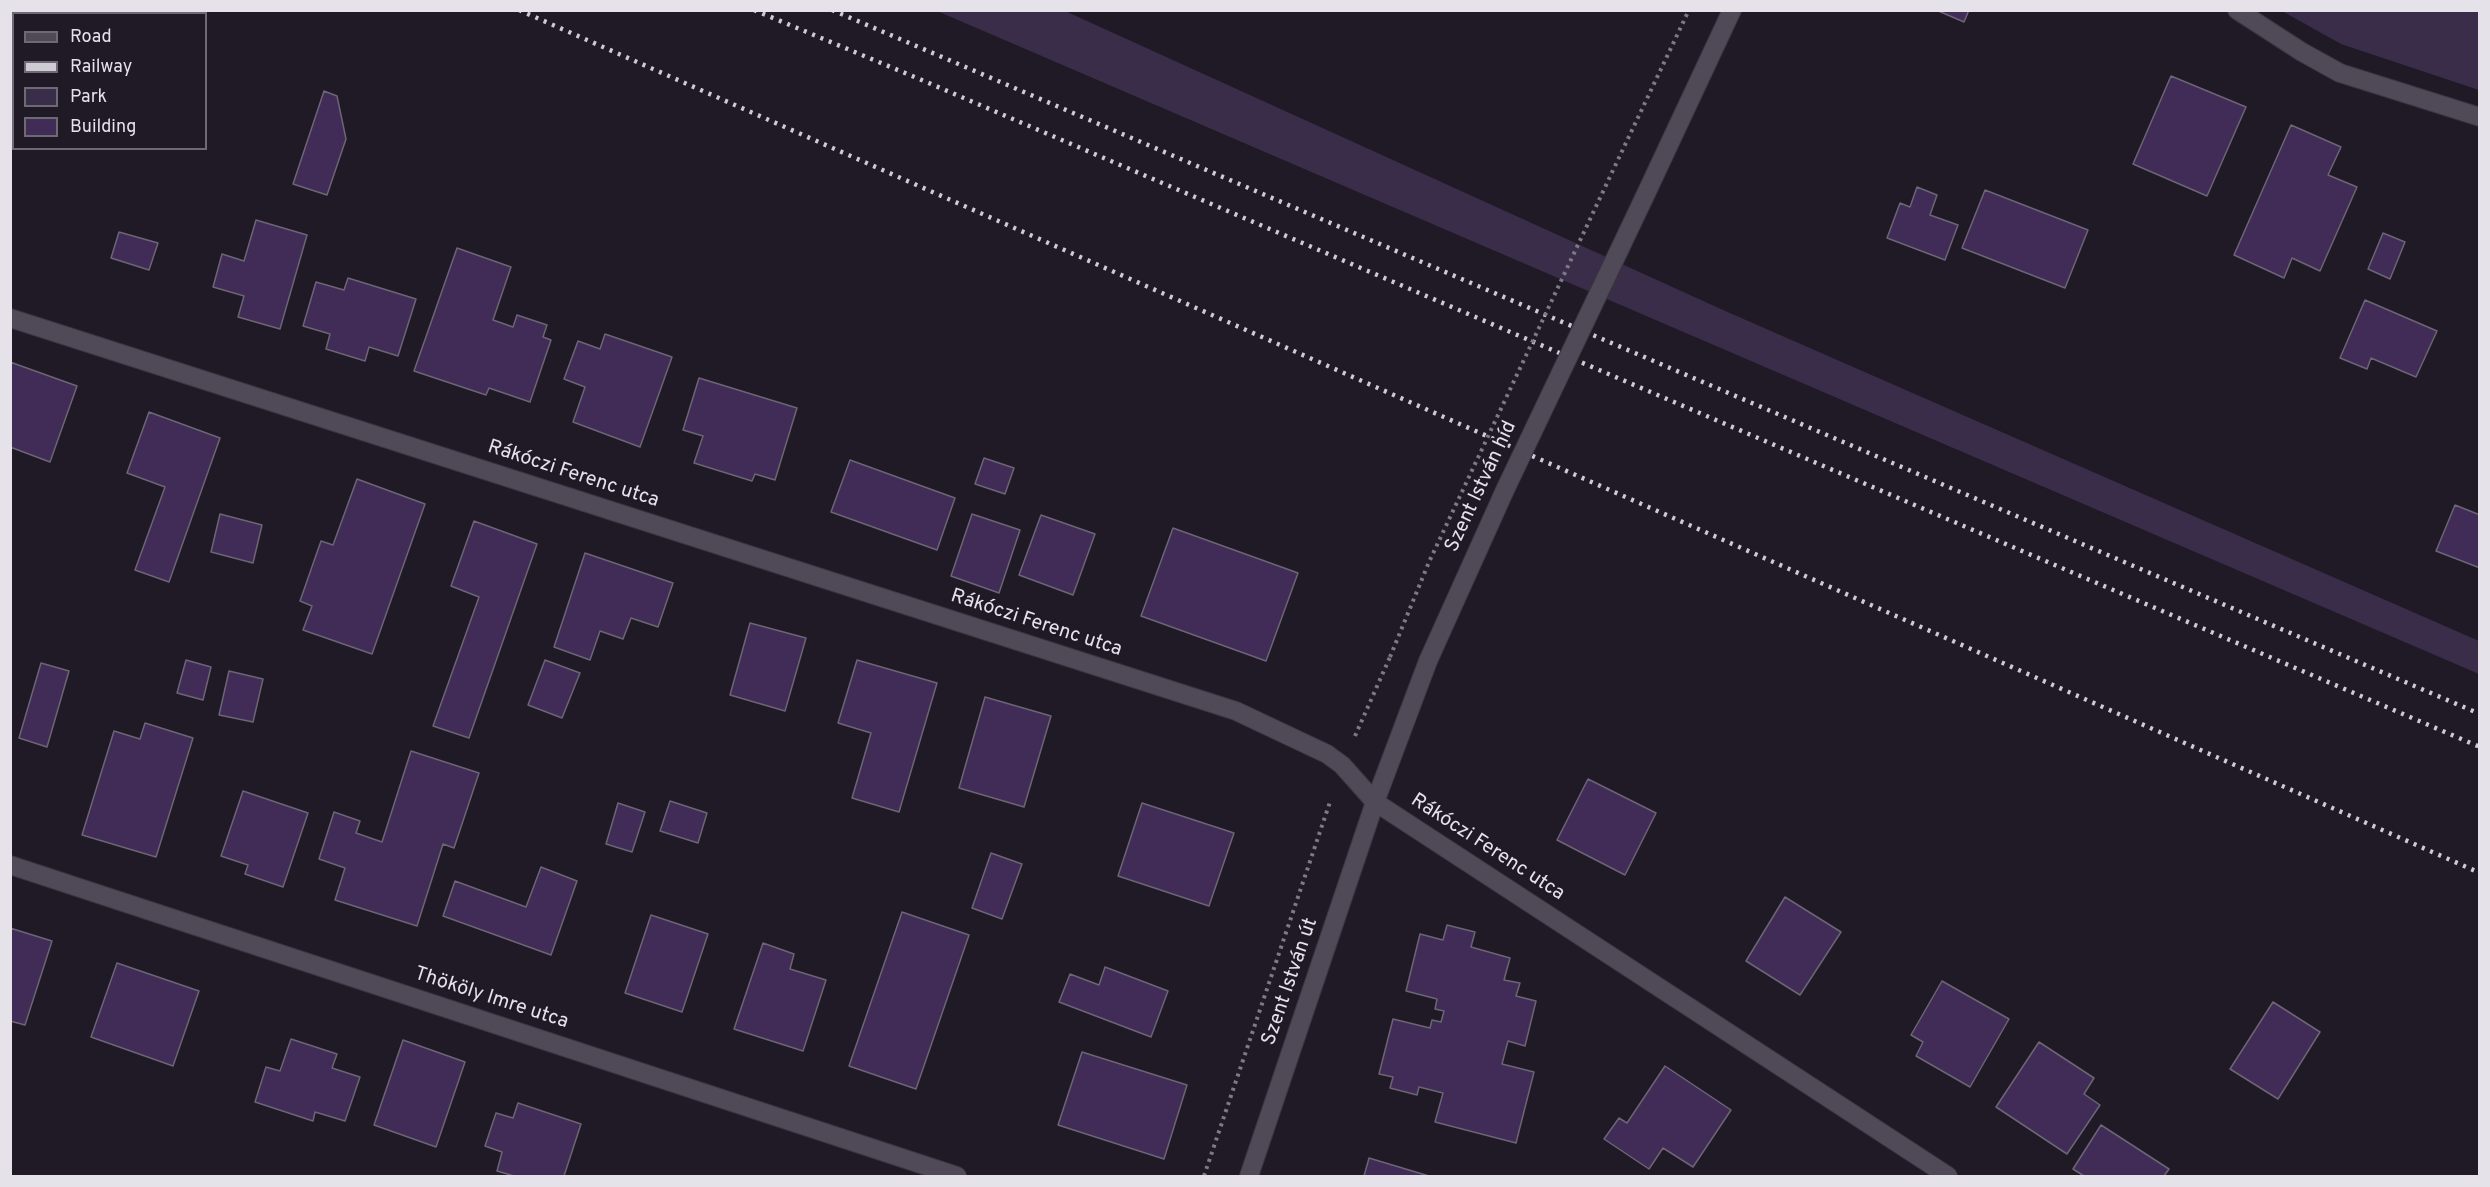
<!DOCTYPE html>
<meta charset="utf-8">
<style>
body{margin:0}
#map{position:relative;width:2490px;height:1187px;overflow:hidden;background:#1f1a26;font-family:Overpass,sans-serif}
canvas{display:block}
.frame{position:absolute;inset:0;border:12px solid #e5e2ea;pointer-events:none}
.legend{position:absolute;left:12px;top:12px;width:195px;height:138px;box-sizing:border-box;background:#1f1a26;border:2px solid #6e6a74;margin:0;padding:8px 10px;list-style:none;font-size:18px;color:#e5e2ea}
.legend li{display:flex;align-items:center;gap:12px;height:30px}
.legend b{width:30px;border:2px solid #6e6a74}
</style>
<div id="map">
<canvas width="2490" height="1187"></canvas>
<div class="frame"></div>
<ul class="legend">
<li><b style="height:8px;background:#4f4958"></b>Road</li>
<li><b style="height:8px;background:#cfcbd4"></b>Railway</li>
<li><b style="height:16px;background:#3a2d4a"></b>Park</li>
<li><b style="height:16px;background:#412c58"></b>Building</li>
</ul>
</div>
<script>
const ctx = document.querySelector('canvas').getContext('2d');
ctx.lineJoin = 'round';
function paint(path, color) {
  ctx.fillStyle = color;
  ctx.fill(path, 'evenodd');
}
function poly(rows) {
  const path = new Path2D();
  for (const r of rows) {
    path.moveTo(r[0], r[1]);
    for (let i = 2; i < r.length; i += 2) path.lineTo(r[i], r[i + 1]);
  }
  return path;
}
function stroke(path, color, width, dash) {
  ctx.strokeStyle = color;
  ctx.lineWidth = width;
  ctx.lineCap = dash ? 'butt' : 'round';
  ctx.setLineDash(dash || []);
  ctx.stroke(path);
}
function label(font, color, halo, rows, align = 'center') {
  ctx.font = font + ' Overpass,sans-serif';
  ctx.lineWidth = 4.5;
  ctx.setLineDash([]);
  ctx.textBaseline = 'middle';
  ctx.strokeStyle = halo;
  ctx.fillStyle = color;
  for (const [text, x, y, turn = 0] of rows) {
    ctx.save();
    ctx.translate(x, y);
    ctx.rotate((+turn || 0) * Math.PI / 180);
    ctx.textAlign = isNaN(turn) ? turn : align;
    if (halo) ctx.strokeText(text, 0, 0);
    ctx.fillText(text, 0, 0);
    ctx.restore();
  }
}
const green = poly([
 [937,11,1065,11,1723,310,2479,641,2479,674],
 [2282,11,2479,11,2479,90,2341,44]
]);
const building = poly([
 [1936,10,1969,10,1964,22,1936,10],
 [14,62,14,101,10,100,10,71,14,62],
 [2171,76,2246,107,2207,196,2133,164,2171,76],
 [324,91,337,96,346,139,327,195,293,184,324,91],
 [2291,125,2341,147,2328,175,2357,187,2320,271,2292,258,2284,278,2234,255,2291,125],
 [1917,187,1937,195,1930,215,1958,225,1945,260,1887,238,1900,203,1910,207,1917,187],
 [1985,190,2088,230,2065,288,1962,248,1985,190],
 [256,220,307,235,280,329,238,317,244,296,213,287,222,254,244,261,256,220],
 [119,232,158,243,149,270,111,258,119,232],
 [2383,233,2405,242,2390,279,2368,269,2383,233],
 [457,248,511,267,493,320,513,327,517,315,547,325,543,337,551,340,530,402,489,388,486,395,414,371,457,248],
 [348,278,416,299,398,356,369,347,365,361,326,349,330,334,303,326,316,282,344,290,348,278],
 [2365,300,2437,331,2416,377,2371,358,2367,369,2340,358,2365,300],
 [605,334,672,357,640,447,573,422,585,387,564,379,578,341,600,349,605,334],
 [10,362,77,386,50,462,10,447,10,362],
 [699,378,797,408,775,480,755,474,752,481,694,463,703,436,683,430,699,378],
 [149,412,220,438,169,582,135,570,165,487,127,473,149,412],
 [984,458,1014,468,1005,494,975,484,984,458],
 [850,460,955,498,937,550,831,512,850,460],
 [357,479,425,504,372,654,303,630,312,606,300,601,321,541,333,545,357,479],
 [2455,505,2480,515,2480,568,2436,551,2455,505],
 [220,514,262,525,253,563,211,552,220,514],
 [972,514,1020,530,999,593,951,576,972,514],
 [1041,515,1095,534,1073,595,1019,575,1041,515],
 [474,521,537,544,469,738,433,726,479,597,451,586,474,521],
 [1173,528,1298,573,1266,661,1141,616,1173,528],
 [585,553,673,583,658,627,631,618,623,639,600,631,590,660,554,647,585,553],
 [750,623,806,638,785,711,730,695,750,623],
 [186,660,211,667,203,700,177,693,186,660],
 [545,660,580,673,562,718,528,705,545,660],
 [857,660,937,683,899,812,852,798,871,733,838,723,857,660],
 [41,663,69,671,47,747,19,738,41,663],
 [229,671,263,679,253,722,219,715,229,671],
 [985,697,1051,716,1024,807,959,788,985,697],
 [145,723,193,738,156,857,82,835,114,731,140,739,145,723],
 [411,751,479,773,454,848,443,844,417,926,335,900,345,868,319,859,334,812,360,821,356,833,382,842,411,751],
 [1588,779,1656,813,1625,875,1557,840,1588,779],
 [243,791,308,813,283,887,245,874,248,865,221,856,243,791],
 [670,801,707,813,698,843,660,831,670,801],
 [618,803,645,812,632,852,606,844,618,803],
 [1142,803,1234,833,1209,906,1118,876,1142,803],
 [991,853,1022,864,1002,919,972,908,991,853],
 [541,867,577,881,551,955,443,916,455,881,526,907,541,867],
 [1785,897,1841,932,1800,995,1746,961,1785,897],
 [902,912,969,935,916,1089,849,1066,902,912],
 [651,915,708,934,682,1012,625,993,651,915],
 [1447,925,1475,932,1471,947,1510,958,1504,980,1520,983,1516,996,1536,1001,1525,1046,1508,1041,1502,1064,1534,1072,1516,1143,1435,1122,1443,1093,1419,1087,1417,1095,1390,1088,1393,1077,1379,1074,1393,1019,1430,1028,1432,1020,1441,1022,1444,1011,1435,1009,1437,999,1406,991,1420,934,1443,940,1447,925],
 [10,928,52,941,25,1025,10,1021,10,928],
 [763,943,794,954,790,969,826,980,803,1051,734,1029,763,943],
 [117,963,199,991,173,1066,91,1037,117,963],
 [1105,967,1168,991,1151,1037,1059,1002,1070,974,1099,985,1105,967],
 [1942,981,2009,1019,1970,1087,1916,1056,1923,1042,1911,1035,1942,981],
 [2273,1002,2320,1032,2278,1099,2230,1069,2273,1002],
 [291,1039,337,1054,332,1068,360,1077,345,1121,315,1112,313,1121,255,1102,266,1067,280,1071,291,1039],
 [403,1040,465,1062,436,1147,374,1125,403,1040],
 [2039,1042,2094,1078,2084,1094,2100,1105,2067,1154,1996,1107,2039,1042],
 [1082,1052,1187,1085,1164,1159,1058,1125,1082,1052],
 [1665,1066,1731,1110,1693,1167,1663,1148,1649,1169,1604,1139,1619,1118,1627,1123,1665,1066],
 [518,1103,581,1124,564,1176,514,1176,497,1171,502,1152,485,1146,496,1113,513,1118,518,1103],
 [2101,1125,2169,1169,2164,1176,2084,1176,2073,1169,2101,1125],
 [1369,1158,1429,1176,1364,1176,1369,1158]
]);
const path = poly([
 [1615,166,1689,10],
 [1355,736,1390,657],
 [1204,1176,1330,802]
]);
const street = poly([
 [2237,10,2302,52,2340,73,2480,117],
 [10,318,1236,711,1327,754,1342,765,1375,802,1948,1176],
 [10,865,957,1176]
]);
const secondary = poly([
 [1644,198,1732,10],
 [1249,1176,1375,802,1428,661]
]);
const rail = poly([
 [519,10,2480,873],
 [754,10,917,78,2480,747],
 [832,10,2480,714]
]);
const pathBridge = poly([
 [1390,657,1429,562,1615,166]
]);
const secondaryBridge = poly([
 [1428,661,1505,490,1644,198]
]);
const streetNames = [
 ["Rákóczi Ferenc utca",573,475,18],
 ["Szent István híd",1482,487,-65],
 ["Rákóczi Ferenc utca",1036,624,18],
 ["Rákóczi Ferenc utca",1487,848,33],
 ["Szent István út",1291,982,-71],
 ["Thököly Imre utca",491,999,18]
];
paint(green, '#3a2d4a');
paint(building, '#412c58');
stroke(building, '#6c6574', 1.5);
stroke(street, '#39363f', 20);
stroke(secondary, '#39363f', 20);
stroke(path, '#7e7a84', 4, [3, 4.5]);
stroke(street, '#4f4958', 18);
stroke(secondary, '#4f4958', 18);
stroke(rail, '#cfcbd4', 4.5, [3, 6]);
stroke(secondaryBridge, '#39363f', 20, []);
stroke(pathBridge, '#7e7a84', 4, [3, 4.5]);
stroke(secondaryBridge, '#4f4958', 18);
label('20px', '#e5e2ea', '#1f1a26', streetNames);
</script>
